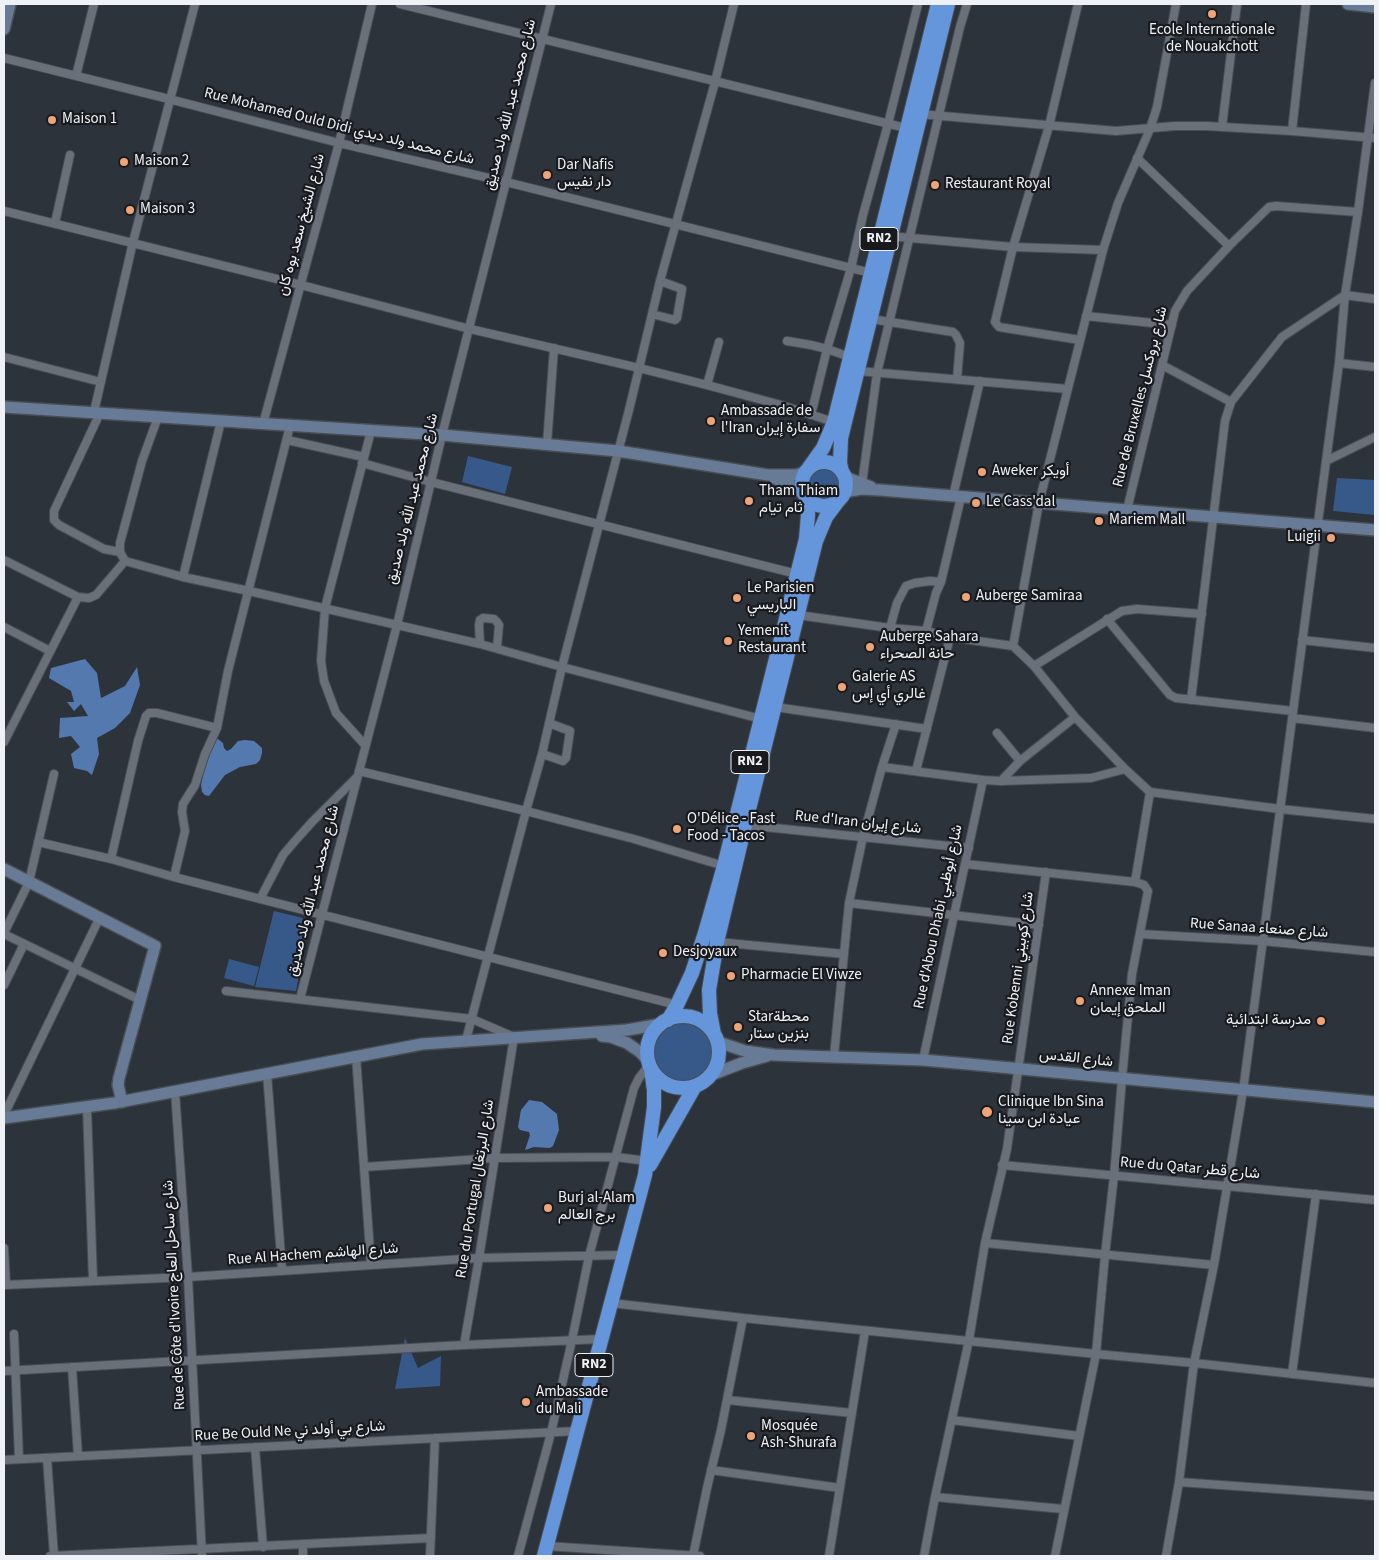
<!DOCTYPE html>
<meta charset="utf-8">
<style>
body{margin:0}
#map{position:relative;width:1379px;height:1560px;overflow:hidden;background:#2d333b;font-family:"Source Sans 3",sans-serif}
canvas{display:block}
.frame{position:absolute;inset:0;border:5px solid #eef2f7;pointer-events:none}
</style>
<div id="map">
<canvas width="1379" height="1560"></canvas>
<div class="frame"></div>
</div>
<script>
const ctx = document.querySelector('canvas').getContext('2d');
ctx.lineJoin = 'round';
function paint(path, color) {
  ctx.fillStyle = color;
  ctx.fill(path, 'evenodd');
}
function poly(rows) {
  const path = new Path2D();
  for (const r of rows) {
    if (r.length === 3) {
      path.moveTo(r[0] + r[2], r[1]);
      path.arc(r[0], r[1], r[2], 0, 2 * Math.PI);
      continue;
    }
    path.moveTo(r[0], r[1]);
    for (let i = 2; i < r.length; i += 2) path.lineTo(r[i], r[i + 1]);
  }
  return path;
}
function stroke(path, color, width, dash) {
  ctx.strokeStyle = color;
  ctx.lineWidth = width;
  ctx.lineCap = dash ? 'butt' : 'round';
  ctx.setLineDash(dash || []);
  ctx.stroke(path);
}
function label(font, color, halo, rows, align = 'center') {
  ctx.font = font + ' "Source Sans 3",Vazirmatn,sans-serif';
  ctx.lineWidth = 4.5;
  ctx.setLineDash([]);
  ctx.textBaseline = 'middle';
  ctx.strokeStyle = halo;
  ctx.fillStyle = color;
  for (const [text, x, y, turn = 0] of rows) {
    ctx.save();
    ctx.translate(x, y);
    ctx.rotate((+turn || 0) * Math.PI / 180);
    ctx.textAlign = isNaN(turn) ? turn : align;
    if (halo) ctx.strokeText(text, 0, 0);
    ctx.fillText(text, 0, 0);
    ctx.restore();
  }
}
const green = poly([
 [468,456,512,467,505,494,462,482],
 [823,485,17],
 [1337,478,1375,480,1375,515,1333,511],
 [274,911,303,918,302,924,308,925,296,991,255,987],
 [229,959,259,967,254,986,224,978],
 [685,1053,33],
 [405,1338,418,1368,441,1356,440,1386,395,1389]
]);
const water = poly([
 [85,659,97,673,101,698,125,686,137,667,140,685,130,713,115,728,97,738,99,754,92,775,87,771,74,768,71,754,80,747,71,736,59,738,60,718,88,716,81,704,74,711,67,702,74,702,71,691,49,678,51,668],
 [214,739,218,739,223,743,224,748,227,751,231,749,238,741,245,740,254,741,262,748,262,753,260,760,256,764,240,767,225,775,209,796,205,795,202,792,201,785,209,747],
 [529,1100,542,1102,557,1114,559,1130,553,1146,550,1148,534,1147,525,1150,530,1135,529,1132,520,1130,518,1127,521,1110]
]);
const street = poly([
 [400,4,906,128],
 [1078,4,1049,126,1013,247,995,322,999,327,1080,340],
 [4,58,169,99,339,143,506,182,871,273],
 [76,76,94,4],
 [919,114,1116,131,1175,126,1206,126,1292,131,1375,138],
 [1222,127,1237,4],
 [1292,131,1306,4],
 [1137,158,1229,246],
 [4,211,301,285,470,329,639,368,707,385,781,405,834,422],
 [55,223,70,155],
 [888,236,1013,247,1103,250],
 [652,314,675,320,677,318,682,289,660,281],
 [1086,316,1172,325],
 [871,319,953,332,956,335,960,343,957,379],
 [787,341,811,345,827,349,811,415],
 [4,357,101,382],
 [850,357,827,349,851,268,863,215,888,124,918,4],
 [1339,363,1375,367],
 [1162,365,1231,402],
 [858,371,1068,389],
 [707,385,719,342],
 [94,412,133,242,195,4],
 [100,413,54,511,54,520,59,525,104,549,120,552],
 [158,417,142,461,120,543,120,552,125,561,183,577,249,591,480,644,562,667,761,719],
 [263,424,339,143,372,4],
 [287,440,364,457],
 [547,444,554,348],
 [1326,461,1375,437],
 [362,463,431,482,797,574],
 [862,484,877,373,960,27,967,4],
 [953,496,980,381],
 [1127,510,1175,311,1187,291,1229,246,1269,207,1276,206,1358,212],
 [4,560,78,597,89,598,96,595,125,561],
 [183,577,221,421],
 [798,615,890,628,926,631,950,637,1013,646,1034,666,1075,717,1125,769,1150,792,1280,809,1375,819],
 [1107,619,1170,695,1176,698,1293,711],
 [4,627,50,651],
 [890,628,897,603,906,586,915,583,930,581,941,582],
 [926,631,936,593,941,582,961,497],
 [1302,640,1375,648],
 [480,644,479,625,480,620,483,618,494,619,497,622,499,625,497,648],
 [1013,646,1039,503,1103,250,1118,203,1150,129,1157,107,1176,4],
 [1034,666,1122,611,1137,609,1202,614],
 [1191,700,1225,421,1231,402,1282,337,1345,295,1375,299],
 [775,707,927,729],
 [1292,718,1375,728],
 [997,733,1020,761],
 [4,742,78,597],
 [365,745,336,713,324,681,321,661,325,608,371,431],
 [542,754,563,761,566,758,570,731,549,723],
 [882,767,983,780,1001,781,1091,778,1125,769],
 [359,771,526,811,634,839,724,866],
 [916,771,950,637],
 [1001,781,1020,761,1075,717],
 [745,825,969,848],
 [38,842,111,859,174,877,677,1005],
 [111,859,138,741,146,716,149,713,157,713,217,728],
 [965,864,1135,882,1144,885,1148,891,1132,974,1122,1079,1114,1176,1105,1255,1096,1354,1055,1556],
 [174,877,185,831,182,812,183,804,195,785,205,754,217,728,228,671,290,426],
 [1135,882,1150,792],
 [260,899,283,855,295,841,312,822,356,778],
 [849,903,1039,925],
 [4,933,29,882,54,774],
 [4,934,140,1000],
 [1140,934,1263,941,1375,952],
 [717,942,844,954],
 [4,985,24,944],
 [226,991,472,1019,514,1037,479,1258,464,1345],
 [300,999,397,625,442,435,551,4],
 [466,1040,526,811,542,754,562,667,629,410,660,281,715,82,734,4],
 [356,1056,371,1265],
 [834,1056,849,903,863,837,882,767,896,724],
 [923,1060,983,780],
 [267,1073,282,1270],
 [175,1091,188,1277,202,1556],
 [87,1108,93,1280],
 [4,1115,100,917],
 [1002,1165,1375,1200],
 [364,1167,495,1158,616,1157,647,1161],
 [985,1243,1214,1265],
 [4,1248,6,1285],
 [4,1285,188,1277,479,1258,623,1255],
 [611,1303,743,1318,1096,1354,1194,1363,1375,1383],
 [14,1334,19,1459],
 [72,1367,78,1456],
 [4,1371,464,1345,601,1339],
 [1292,1374,1316,1194],
 [727,1400,852,1413],
 [952,1420,1079,1436],
 [255,1447,263,1547],
 [47,1458,54,1556],
 [4,1460,577,1431],
 [711,1470,840,1488],
 [1179,1482,1375,1496],
 [935,1497,1063,1509],
 [303,1545,303,1556],
 [546,1546,700,1556],
 [50,1556,431,1538],
 [430,1556,435,1438],
 [518,1556,551,1433,572,1340,589,1256,634,1088,639,1078,649,1065],
 [693,1556,707,1488,721,1430,743,1318],
 [829,1556,865,1331],
 [924,1556,935,1497,969,1340,985,1243,1007,1149,1046,872],
 [1166,1556,1179,1482,1194,1363,1214,1265,1243,1091,1339,363,1345,295,1358,212,1375,83]
]);
const secondary = poly([
 [1348,4,1375,7],
 [4,29,10,4],
 [4,407,442,435,618,451,768,475,796,475,806,472],
 [845,477,871,487],
 [774,478,792,486,805,495],
 [844,492,861,489,880,490,1375,530],
 [4,869,155,946,119,1078,118,1085,122,1102],
 [602,1036,611,1037,627,1043,640,1052,648,1060],
 [718,1042,745,1051,774,1055,923,1060,968,1064,1375,1102],
 [711,1075,742,1063,767,1056],
 [4,1118,114,1103,422,1044,627,1030,661,1024]
]);
const highway = poly([
 [824,484,22],
 [808,469,823,448,834,422,938,4],
 [842,472,840,463,841,438,948,4],
 [683,1052,36],
 [668,1020,677,1005,692,973,705,933,724,866,806,539,808,515,807,497],
 [714,1034,710,1013,709,990,717,942,745,825,816,541,826,517,838,501],
 [650,1165,695,1086],
 [544,1556,645,1175,654,1107,654,1090,651,1069]
]);
const markers = [
 [1212,14,5,"#efa378"],
 [52,120,5,"#efa378"],
 [124,162,5,"#efa378"],
 [547,175,5,"#efa378"],
 [935,185,5,"#efa378"],
 [130,210,5,"#efa378"],
 [711,421,5,"#efa378"],
 [982,472,5,"#efa378"],
 [749,501,5,"#efa378"],
 [976,503,5,"#efa378"],
 [1099,521,5,"#efa378"],
 [1331,538,5,"#efa378"],
 [966,597,5,"#efa378"],
 [737,598,5,"#efa378"],
 [728,641,5,"#efa378"],
 [870,647,5,"#efa378"],
 [842,687,5,"#efa378"],
 [677,829,5,"#efa378"],
 [663,953,5,"#efa378"],
 [731,976,5,"#efa378"],
 [1080,1001,5,"#efa378"],
 [1321,1021,5,"#efa378"],
 [738,1027,5,"#efa378"],
 [987,1112,6,"#efa378"],
 [548,1208,5,"#efa378"],
 [526,1402,5,"#efa378"],
 [751,1436,5,"#efa378"]
];
const shields = [
 [879,239,38],
 [750,762,38],
 [594,1365,38]
];
const shieldNames = [
 ["RN2",879,239],
 ["RN2",750,762],
 ["RN2",594,1365]
];
const poiNames = [
 ["Ecole Internationale",1212,31,"center"],
 ["de Nouakchott",1212,48,"center"],
 ["Maison 1",62,120],
 ["Maison 2",134,162],
 ["Dar Nafis",557,166],
 ["دار نفيس",557,183],
 ["Restaurant Royal",945,185],
 ["Maison 3",140,210],
 ["Ambassade de",721,412],
 ["l'Iran سفارة إيران",721,429],
 ["Aweker أويكر",992,472],
 ["Tham Thiam",759,492],
 ["ثام تيام",759,509],
 ["Le Cass'dal",986,503],
 ["Mariem Mall",1109,521],
 ["Luigii",1321,538,"right"],
 ["Le Parisien",747,589],
 ["الباريسي",747,606],
 ["Auberge Samiraa",976,597],
 ["Yemenit",738,632],
 ["Restaurant",738,649],
 ["Auberge Sahara",880,638],
 ["حانة الصحراء",880,655],
 ["Galerie AS",852,678],
 ["غالري أي إس",852,695],
 ["O'Délice - Fast",687,820],
 ["Food - Tacos",687,837],
 ["Desjoyaux",673,953],
 ["Pharmacie El Viwze",741,976],
 ["Annexe Iman",1090,992],
 ["الملحق إيمان",1090,1009],
 ["Starمحطة",748,1018],
 ["بنزين ستار",748,1035],
 ["مدرسة ابتدائية",1311,1021,"right"],
 ["Clinique Ibn Sina",998,1103],
 ["عيادة ابن سينا",998,1120],
 ["Burj al-Alam",558,1199],
 ["برج العالم",558,1216],
 ["Ambassade",536,1393],
 ["du Mali",536,1410],
 ["Mosquée",761,1427],
 ["Ash-Shurafa",761,1444]
];
const streetNames = [
 ["شارع محمد عبد الله ولد صديق",511,105,-76],
 ["Rue Mohamed Ould Didi شارع محمد ولد ديدي",339,127,14],
 ["شارع الشيخ سعد بوه كان",302,225,-75],
 ["Rue de Bruxelles شارع بروكسل",1141,397,-76],
 ["شارع محمد عبد الله ولد صديق",413,499,-76],
 ["Rue d'Iran شارع إيران",858,823,6],
 ["شارع محمد عبد الله ولد صديق",314,891,-76],
 ["Rue d'Abou Dhabi شارع أبوظبي",939,917,-78],
 ["Rue Sanaa شارع صنعاء",1259,929,4],
 ["Rue Kobenni شارع كوبيني",1019,968,-82],
 ["شارع القدس",1076,1059,6],
 ["Rue du Qatar شارع قطر",1190,1169,5],
 ["Rue du Portugal شارع البرتغال",476,1189,-81],
 ["Rue Al Hachem شارع الهاشم",313,1255,-4],
 ["Rue de Côte d'Ivoire شارع ساحل العاج",175,1295,-93],
 ["Rue Be Ould Ne شارع بي أولد ني",290,1432,-3]
];
paint(green, '#37598a');
paint(water, '#5479ae');
stroke(street, '#494e55', 10);
stroke(secondary, '#494e55', 14);
stroke(highway, '#494e55', 16);
stroke(street, '#6a7079', 8);
stroke(secondary, '#687b96', 11);
stroke(highway, '#6595db', 14);
for (const [x, y, r, color] of markers) {
  const dot = new Path2D();
  dot.arc(x, y, r, 0, 2 * Math.PI);
  ctx.fillStyle = color;
  ctx.fill(dot);
  stroke(dot, '#181a1e', 2);
}
for (const [x, y, w] of shields) {
  const box = new Path2D();
  box.roundRect(x - w / 2, y - 11.5, w, 23, 4);
  ctx.fillStyle = '#181a1e';
  ctx.fill(box);
  stroke(box, '#eef2f7', 1);
}
label('bold 14px', '#eef2f7', null, shieldNames);
label('15px', '#eef2f7', '#181a1e', poiNames, 'left');
label('15px', '#eef2f7', '#181a1e', streetNames);
</script>
